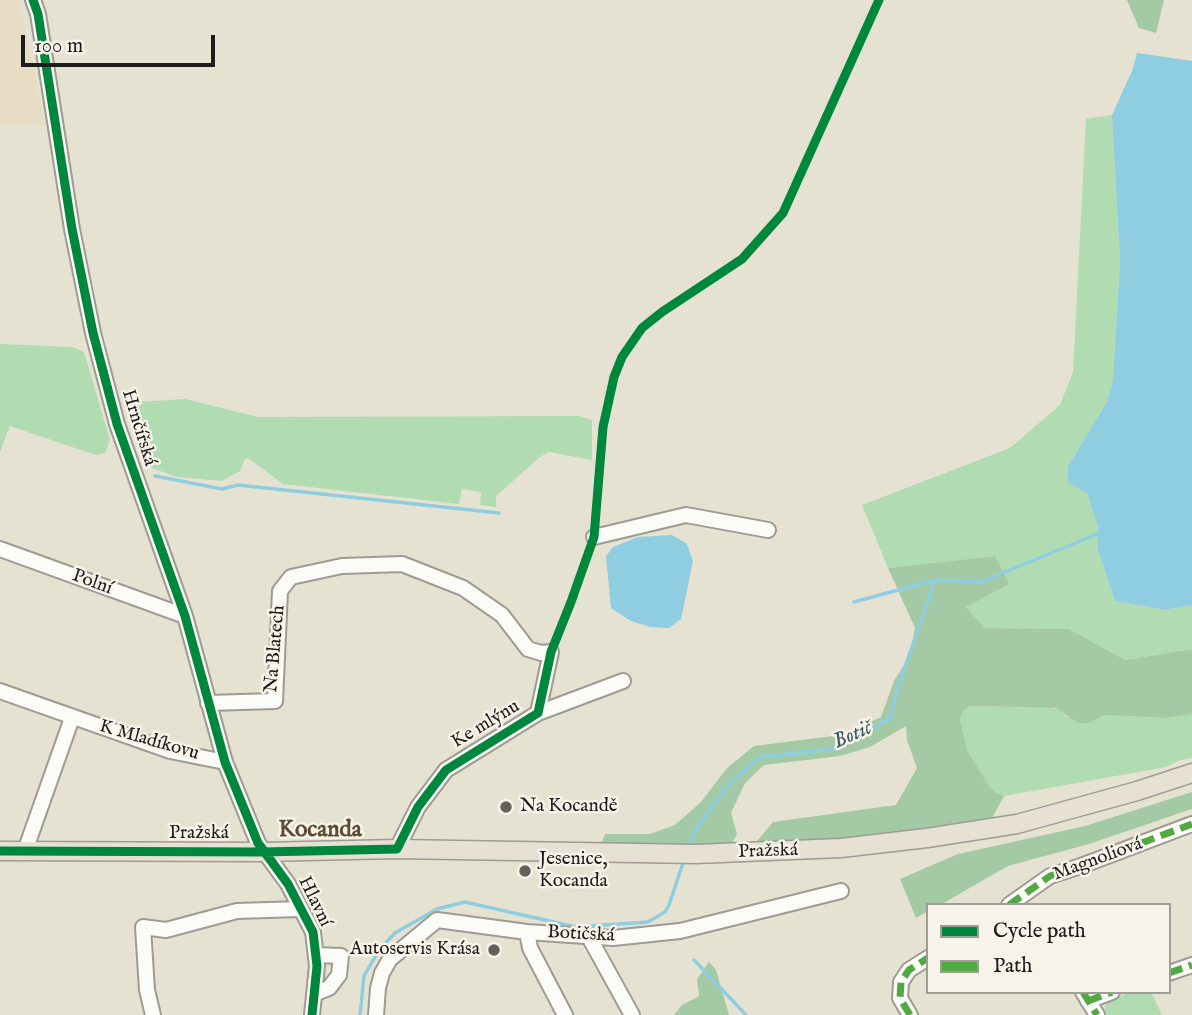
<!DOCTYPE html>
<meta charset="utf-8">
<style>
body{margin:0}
#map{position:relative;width:1192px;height:1015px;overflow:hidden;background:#e6e2d2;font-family:"IM FELL English",serif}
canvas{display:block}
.legend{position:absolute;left:926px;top:903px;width:245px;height:91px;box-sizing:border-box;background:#f7f3e8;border:2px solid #9f9d96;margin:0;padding:9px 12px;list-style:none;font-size:21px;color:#1c1c1c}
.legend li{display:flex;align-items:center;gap:14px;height:35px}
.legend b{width:35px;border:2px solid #9f9d96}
.scale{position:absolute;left:21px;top:35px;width:194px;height:32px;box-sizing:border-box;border:4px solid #1c1c1c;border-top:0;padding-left:9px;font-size:21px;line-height:24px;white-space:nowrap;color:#1c1c1c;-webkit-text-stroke:5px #f7f3e8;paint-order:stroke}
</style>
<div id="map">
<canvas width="1192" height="1015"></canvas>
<ul class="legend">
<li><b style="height:9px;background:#00873e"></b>Cycle path</li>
<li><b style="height:9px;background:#52a943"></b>Path</li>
</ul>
<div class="scale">100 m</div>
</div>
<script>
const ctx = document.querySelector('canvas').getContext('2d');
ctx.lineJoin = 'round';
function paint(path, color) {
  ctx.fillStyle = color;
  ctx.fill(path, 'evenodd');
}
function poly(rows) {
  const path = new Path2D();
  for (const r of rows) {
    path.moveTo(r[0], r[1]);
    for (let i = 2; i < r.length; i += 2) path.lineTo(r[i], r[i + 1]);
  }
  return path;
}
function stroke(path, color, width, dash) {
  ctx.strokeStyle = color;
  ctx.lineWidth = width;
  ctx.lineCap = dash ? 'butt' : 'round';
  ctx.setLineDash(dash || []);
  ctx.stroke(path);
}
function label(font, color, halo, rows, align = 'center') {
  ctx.font = font + ' "IM FELL English",serif';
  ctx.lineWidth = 5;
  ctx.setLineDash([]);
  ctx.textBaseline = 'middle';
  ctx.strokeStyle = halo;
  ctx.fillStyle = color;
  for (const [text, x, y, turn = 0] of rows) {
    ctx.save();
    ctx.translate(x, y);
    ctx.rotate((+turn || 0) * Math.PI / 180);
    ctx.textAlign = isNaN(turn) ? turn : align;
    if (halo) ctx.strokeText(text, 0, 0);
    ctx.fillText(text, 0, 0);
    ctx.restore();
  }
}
const built = poly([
 [0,0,19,0,46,127,0,125]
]);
const green = poly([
 [1112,115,1120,262,1113,379,1107,402,1068,466,1087,493,1098,527,1098,550,1115,601,1165,610,1192,605,1192,649,1125,660,1069,629,985,628,966,607,995,556,888,568,862,505,1010,448,1060,405,1073,372,1086,119],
 [0,344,73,347,84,352,110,440,105,453,96,455,10,426,0,452],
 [185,399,258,417,580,416,592,420,592,460,549,452,541,456,496,496,496,507,480,505,481,492,462,489,459,504,283,484,248,458,245,459,240,471,222,481,177,477,152,468,148,462,132,413,132,407,137,402],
 [970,706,1051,708,1059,710,1066,717,1104,715,1164,718,1192,714,1192,758,1180,760,1166,767,1004,796,996,793,988,784,967,750,960,719,963,712],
 [1132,992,1151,992,1162,1015,1104,1015,1105,1006,1112,999]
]);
const forest = poly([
 [1127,0,1164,0,1156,33,1139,28],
 [995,556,1009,584,966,607,985,628,1069,629,1125,660,1192,649,1192,714,1165,718,1104,715,1089,723,1078,723,1055,708,970,706,963,712,960,719,967,750,988,784,996,793,1004,796,990,822,890,838,753,846,773,822,896,805,917,768,907,740,906,726,870,747,840,756,764,765,745,783,731,813,737,834,730,847,601,844,605,834,650,834,675,825,701,802,727,768,754,746,841,735,881,717,894,681,910,655,915,628,888,568],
 [1192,792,1192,809,1089,844,1008,866,940,905,928,905,928,911,916,918,900,879,958,854,1085,826],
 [709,962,716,970,729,1015,674,1015,682,1005,699,996,697,979]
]);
const water = poly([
 [1137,53,1192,61,1192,605,1165,610,1115,601,1098,550,1098,527,1087,493,1068,482,1068,466,1107,402,1113,379,1120,262,1112,115,1132,71],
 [672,535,687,544,693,561,681,619,669,628,650,627,631,621,611,608,606,556,613,547,638,537]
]);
const stream = poly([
 [155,476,222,489,238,485,499,513],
 [854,602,935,580],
 [688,849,695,830,729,784,760,757,834,749,891,718,896,693,935,580,981,582,1102,532],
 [694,960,746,1015],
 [360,1015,364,976,379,950,395,933,437,909,465,902,576,927,648,922,665,912,669,905,684,860]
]);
const minor = poly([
 [33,0,38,14,72,229,93,333,117,424,185,616,225,762,258,843,288,884,313,932,317,966,312,1015],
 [594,537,686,515,768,530],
 [0,549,185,616],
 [0,691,170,751,225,762],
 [208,703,275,701,280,591,291,577,342,566,402,564,463,588,502,615,528,649,541,653,551,652,538,713],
 [397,849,418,807,446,770,538,713,623,681],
 [25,851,72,718],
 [1009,905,1050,876,1081,866,1192,824],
 [527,932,530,948,565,1015],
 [589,937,632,1015],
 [1169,973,1192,965],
 [1083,992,1097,1015],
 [314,994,329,988,339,975,341,956,316,955],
 [1088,1001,1112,992],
 [153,1015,147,990,143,927,166,930,237,911,300,909],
 [376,1015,378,988,382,973,390,959,437,920,527,932,613,938,680,931,841,891],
 [910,1015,900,998,901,982,909,970,928,958]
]);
const major = poly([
 [0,851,263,852,397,849,696,854,841,848,927,838,1017,824,1137,791,1192,773]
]);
const quiet = poly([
 [1009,905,1050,876,1081,866,1192,824],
 [1169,973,1192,965],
 [1083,992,1097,1015],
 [1088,1001,1112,992],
 [910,1015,900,998,901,982,909,970,928,958]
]);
const cycleway = poly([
 [33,0,38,14,72,229,93,333,117,424,185,616,225,762,258,843,288,884,313,932,317,966,312,1015],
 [0,851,263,852,397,849,418,807,446,770,538,713,551,652,571,602,594,537,603,427,614,377,622,357,642,328,662,312,742,259,783,213,879,0]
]);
const markers = [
 [506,807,7,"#63615c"],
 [525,871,7,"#63615c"],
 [494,950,7,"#63615c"]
];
const streetNames = [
 ["Hrnčířská",138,428,73],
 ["Polní",92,583,20],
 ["Na Blatech",276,649,-85],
 ["Ke mlýnu",486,725,-31],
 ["K Mladíkovu",149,741,16],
 ["Pražská",199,834],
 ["Pražská",768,852,-2],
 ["Magnoliová",1098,860,-20],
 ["Hlavní",314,902,64],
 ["Botičská",581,935,3]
];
const poiNames = [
 ["Na Kocandě",520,807],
 ["Jesenice,",539,860],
 ["Kocanda",539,882],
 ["Autoservis Krása",480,950,"right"]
];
const waterNames = [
 ["Botič",853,736,-25]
];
const quarterNames = [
 ["Kocanda",320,831]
];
paint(built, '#e7ddc5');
paint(green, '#b1dbb1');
paint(forest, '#a3caa4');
paint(water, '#8ecee0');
stroke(stream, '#8ecee0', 3.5);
stroke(minor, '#9d9b92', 18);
stroke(major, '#9d9b92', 21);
stroke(minor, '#fbfbf8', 14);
stroke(major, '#e7e1d5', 18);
stroke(quiet, '#52a943', 7, [14, 7]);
stroke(cycleway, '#00873e', 9);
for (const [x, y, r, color] of markers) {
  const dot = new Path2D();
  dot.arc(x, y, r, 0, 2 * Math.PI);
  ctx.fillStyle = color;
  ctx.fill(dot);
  stroke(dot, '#f7f3e8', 2.5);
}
label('19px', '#1c1c1c', '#f7f3e8', streetNames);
label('19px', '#1c1c1c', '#f7f3e8', poiNames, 'left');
label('italic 21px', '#375763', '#f7f3e8', waterNames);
label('bold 23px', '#5e4b36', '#f7f3e8', quarterNames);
</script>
